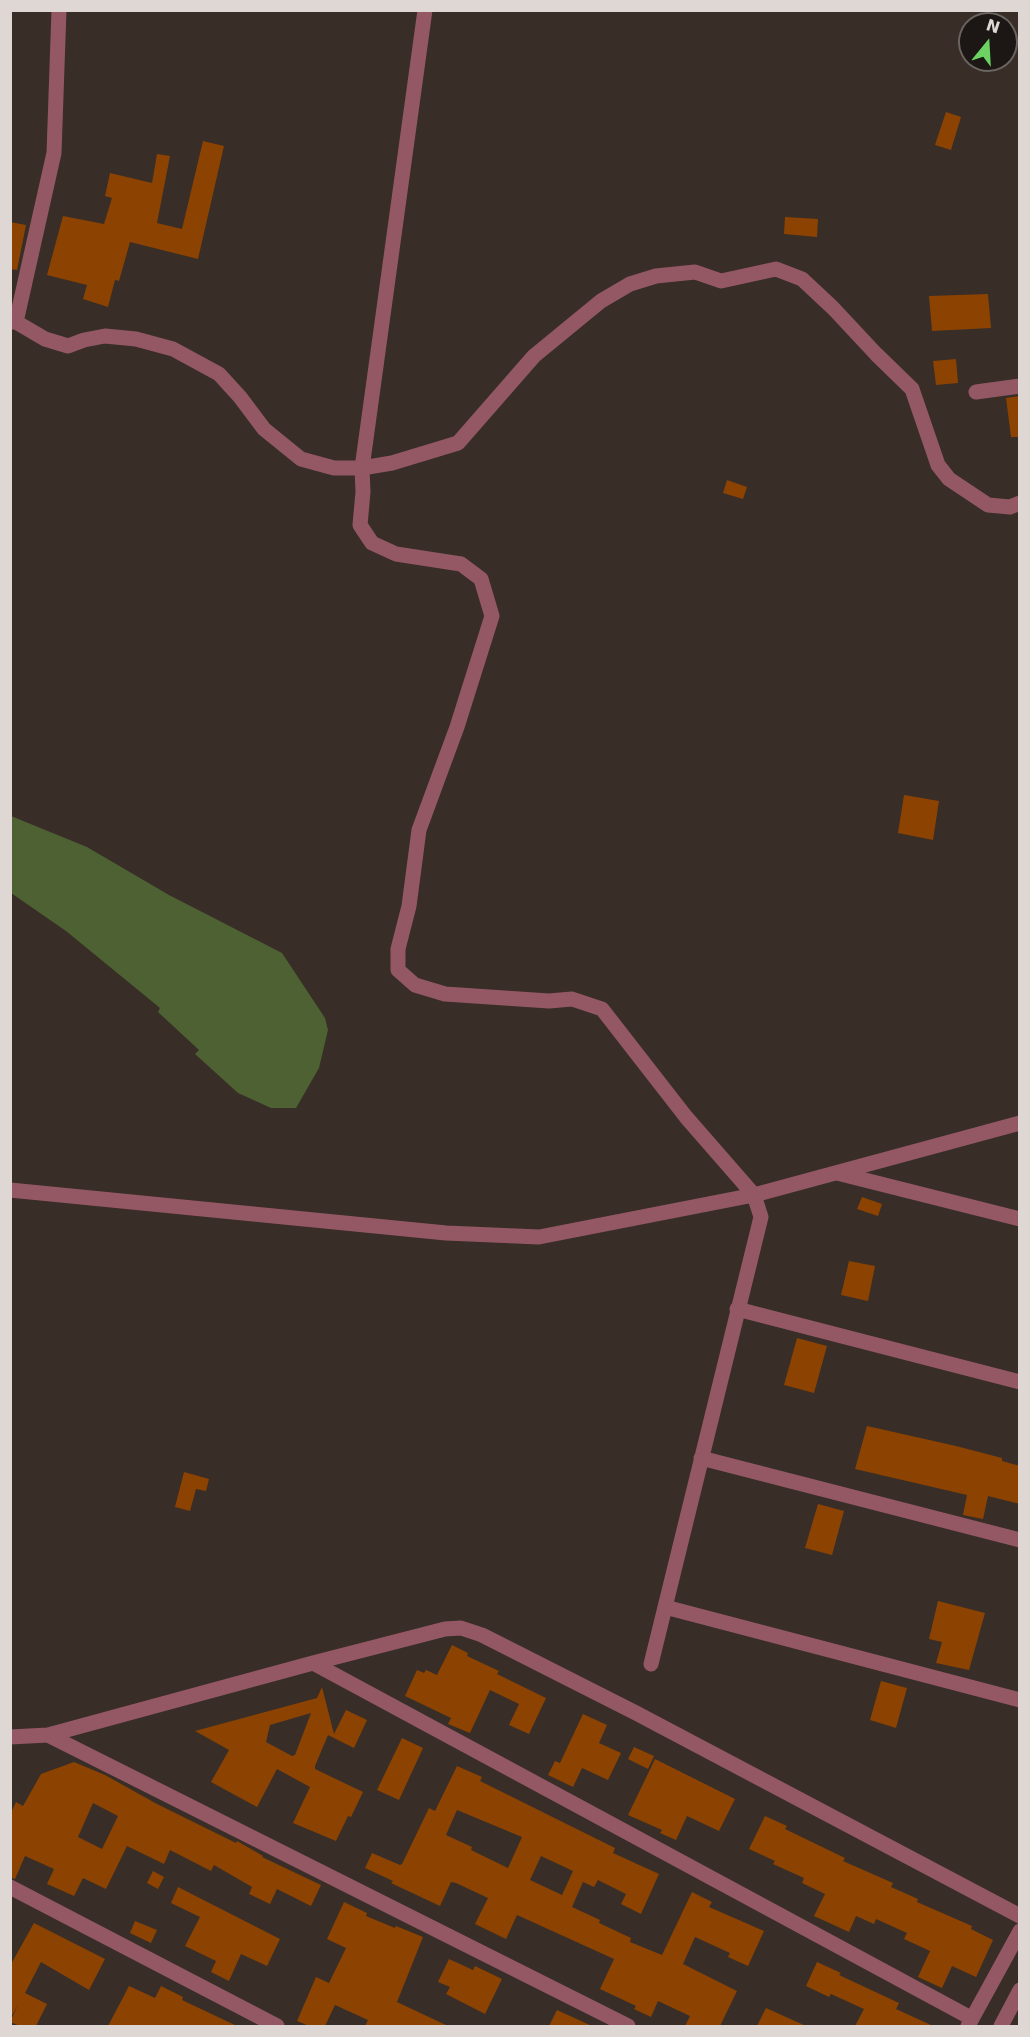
<!DOCTYPE html>
<style>
body{margin:0}
#map{position:relative;width:1030px;height:2037px;overflow:hidden;background:#382d27;font-family:"DejaVu Sans",sans-serif}
canvas{display:block}
.frame{position:absolute;inset:0;border:12px solid #ded7d3;pointer-events:none}
.north{position:absolute;left:958px;top:12px;width:60px;height:60px;box-sizing:border-box;background:#1c1714;border:2px solid #6a6460;border-radius:50%;rotate:18deg;font-size:16px;font-weight:700;line-height:24px;text-align:center;color:#ded7d3}
.north::after{content:'';display:block;margin:auto;width:21px;height:27px;background:#6cd362;clip-path:polygon(50% 0,100% 100%,50% 72%,0 100%)}
</style>
<div id="map">
<canvas width="1030" height="2037"></canvas>
<div class="frame"></div>
<div class="north">N</div>
</div>
<script>
const ctx = document.querySelector('canvas').getContext('2d');
ctx.lineJoin = 'round';
function paint(path, color) {
  ctx.fillStyle = color;
  ctx.fill(path, 'evenodd');
}
function poly(rows) {
  const path = new Path2D();
  for (const r of rows) {
    path.moveTo(r[0], r[1]);
    for (let i = 2; i < r.length; i += 2) path.lineTo(r[i], r[i + 1]);
  }
  return path;
}
function stroke(path, color, width, dash) {
  ctx.strokeStyle = color;
  ctx.lineWidth = width;
  ctx.lineCap = dash ? 'butt' : 'round';
  ctx.setLineDash(dash || []);
  ctx.stroke(path);
}
const green = poly([
 [11,816,87,847,169,895,282,953,325,1018,328,1030,319,1068,296,1108,271,1108,238,1093,195,1054,199,1050,158,1012,160,1008,66,931,11,893]
]);
const building = poly([
 [946,112,961,117,951,150,935,145],
 [203,141,224,146,198,259,130,242,119,281,115,280,108,307,83,299,87,285,47,275,63,216,104,224,112,198,105,196,110,173,152,183,157,154,170,156,157,223,182,229],
 [785,217,818,219,817,237,784,234],
 [10,222,26,225,17,270,10,269],
 [988,294,991,328,932,331,929,296],
 [956,359,958,383,936,385,933,361],
 [1020,396,1020,437,1011,437,1006,398],
 [727,480,747,487,743,499,723,493],
 [904,795,939,801,933,840,898,833],
 [862,1197,882,1204,878,1216,857,1209],
 [849,1261,875,1266,868,1301,841,1295],
 [797,1338,827,1346,814,1393,784,1385],
 [867,1426,956,1446,1002,1458,1002,1461,1020,1466,1020,1504,988,1496,983,1519,963,1515,967,1495,855,1469],
 [184,1472,209,1479,206,1491,196,1489,190,1511,175,1507],
 [818,1504,844,1511,832,1555,805,1548],
 [938,1601,985,1613,969,1670,936,1663,942,1642,929,1639],
 [452,1645,468,1653,467,1656,499,1671,497,1674,546,1698,529,1734,509,1725,519,1704,490,1690,470,1733,448,1724,451,1718,405,1696,417,1670,424,1673,426,1670,437,1675],
 [881,1681,907,1688,896,1728,870,1720],
 [322,1687,334,1734,346,1710,367,1720,354,1748,328,1735,315,1766,315,1769,363,1792,351,1817,348,1816,336,1841,293,1823,310,1787,277,1769,257,1807,211,1782,229,1750,195,1731,317,1698],
 [311,1713,295,1755,292,1756,266,1742,270,1725],
 [583,1714,607,1725,599,1743,621,1753,608,1780,582,1768,573,1787,548,1775,555,1761,560,1763],
 [402,1738,423,1748,399,1800,377,1790],
 [634,1747,654,1756,648,1769,628,1759],
 [655,1759,735,1799,719,1831,687,1816,676,1840,660,1833,662,1830,628,1815],
 [74,1762,105,1775,157,1804,236,1843,237,1841,263,1856,262,1857,321,1885,311,1906,277,1889,270,1904,249,1894,252,1887,214,1865,211,1871,170,1850,164,1864,127,1846,106,1889,83,1878,74,1896,47,1884,54,1869,25,1856,15,1879,10,1877,10,1815,16,1802,23,1806,41,1774],
 [93,1803,118,1816,102,1849,78,1837],
 [457,1766,482,1777,480,1781,615,1848,613,1853,659,1874,641,1914,621,1904,626,1894,598,1880,594,1887,583,1882,572,1907,600,1920,599,1923,631,1938,630,1942,662,1955,692,1892,712,1902,709,1907,764,1931,748,1966,728,1957,730,1953,695,1937,683,1964,737,1991,720,2026,685,2026,690,2016,658,2001,651,2017,634,2009,636,2006,600,1989,614,1959,517,1915,506,1939,475,1924,488,1898,456,1883,451,1882,440,1906,391,1883,393,1881,365,1868,372,1853,400,1865,402,1864,429,1808,435,1811],
 [457,1810,522,1837,508,1868,471,1850,472,1847,446,1835],
 [541,1856,573,1871,562,1895,530,1880],
 [765,1816,787,1826,785,1829,845,1858,843,1861,893,1883,891,1887,918,1899,917,1902,972,1926,971,1929,993,1940,976,1977,952,1966,942,1988,918,1977,930,1951,904,1939,907,1933,876,1919,874,1924,856,1916,849,1932,814,1916,825,1894,802,1883,804,1878,773,1864,775,1861,749,1849],
 [153,1871,164,1877,158,1889,147,1883],
 [178,1887,280,1939,267,1966,241,1954,229,1981,211,1972,216,1961,185,1946,200,1917,171,1903],
 [344,1902,367,1913,366,1916,395,1928,396,1926,423,1937,397,2002,448,2026,365,2026,368,2020,335,2005,325,2026,309,2026,297,2021,316,1977,329,1983,346,1948,327,1939],
 [135,1921,157,1930,151,1943,130,1933],
 [34,1923,105,1959,89,1990,41,1962,25,1993,47,2004,36,2026,20,2026,10,2022,18,2005,10,2019,10,1966],
 [449,1959,473,1970,475,1966,502,1979,485,2014,446,1994,450,1987,438,1982],
 [817,1962,841,1973,839,1975,899,2003,896,2009,933,2026,855,2026,864,2009,831,1994,829,1997,806,1986],
 [129,1986,155,1998,161,1986,183,1997,182,2000,237,2026,108,2026],
 [766,2008,806,2026,757,2026],
 [557,2010,592,2026,549,2026]
]);
const minor = poly([
 [425,10,362,468,363,492,360,525,372,543,396,554,461,564,481,579,492,616,457,727,419,830,409,906,398,949,398,970,415,985,445,994,549,1001,572,999,602,1009,686,1117,754,1195,761,1217,651,1664],
 [10,322,16,322,45,339,68,346,84,340,105,336,136,339,173,349,219,374,240,397,264,429,301,459,334,468,362,468,392,463,458,443,534,356,601,301,630,284,656,276,695,272,721,281,776,269,802,279,833,308,876,354,912,389,938,465,949,479,988,505,1010,507,1020,503],
 [16,322,54,153,59,10],
 [976,392,1020,386],
 [837,1173,1020,1219],
 [10,1190,446,1233,539,1237,754,1195,1020,1123],
 [737,1309,1020,1382],
 [701,1458,1020,1540],
 [665,1607,1020,1700],
 [313,1663,971,2018],
 [48,1735,628,2026],
 [10,1737,48,1735,313,1663,445,1629,461,1628,482,1635,636,1713,1020,1916],
 [10,1887,277,2026],
 [968,2026,1020,1931],
 [1001,2026,1020,1990]
]);
paint(green, '#4d6132');
paint(building, '#8c4301');
stroke(minor, '#945864', 15);
</script>
